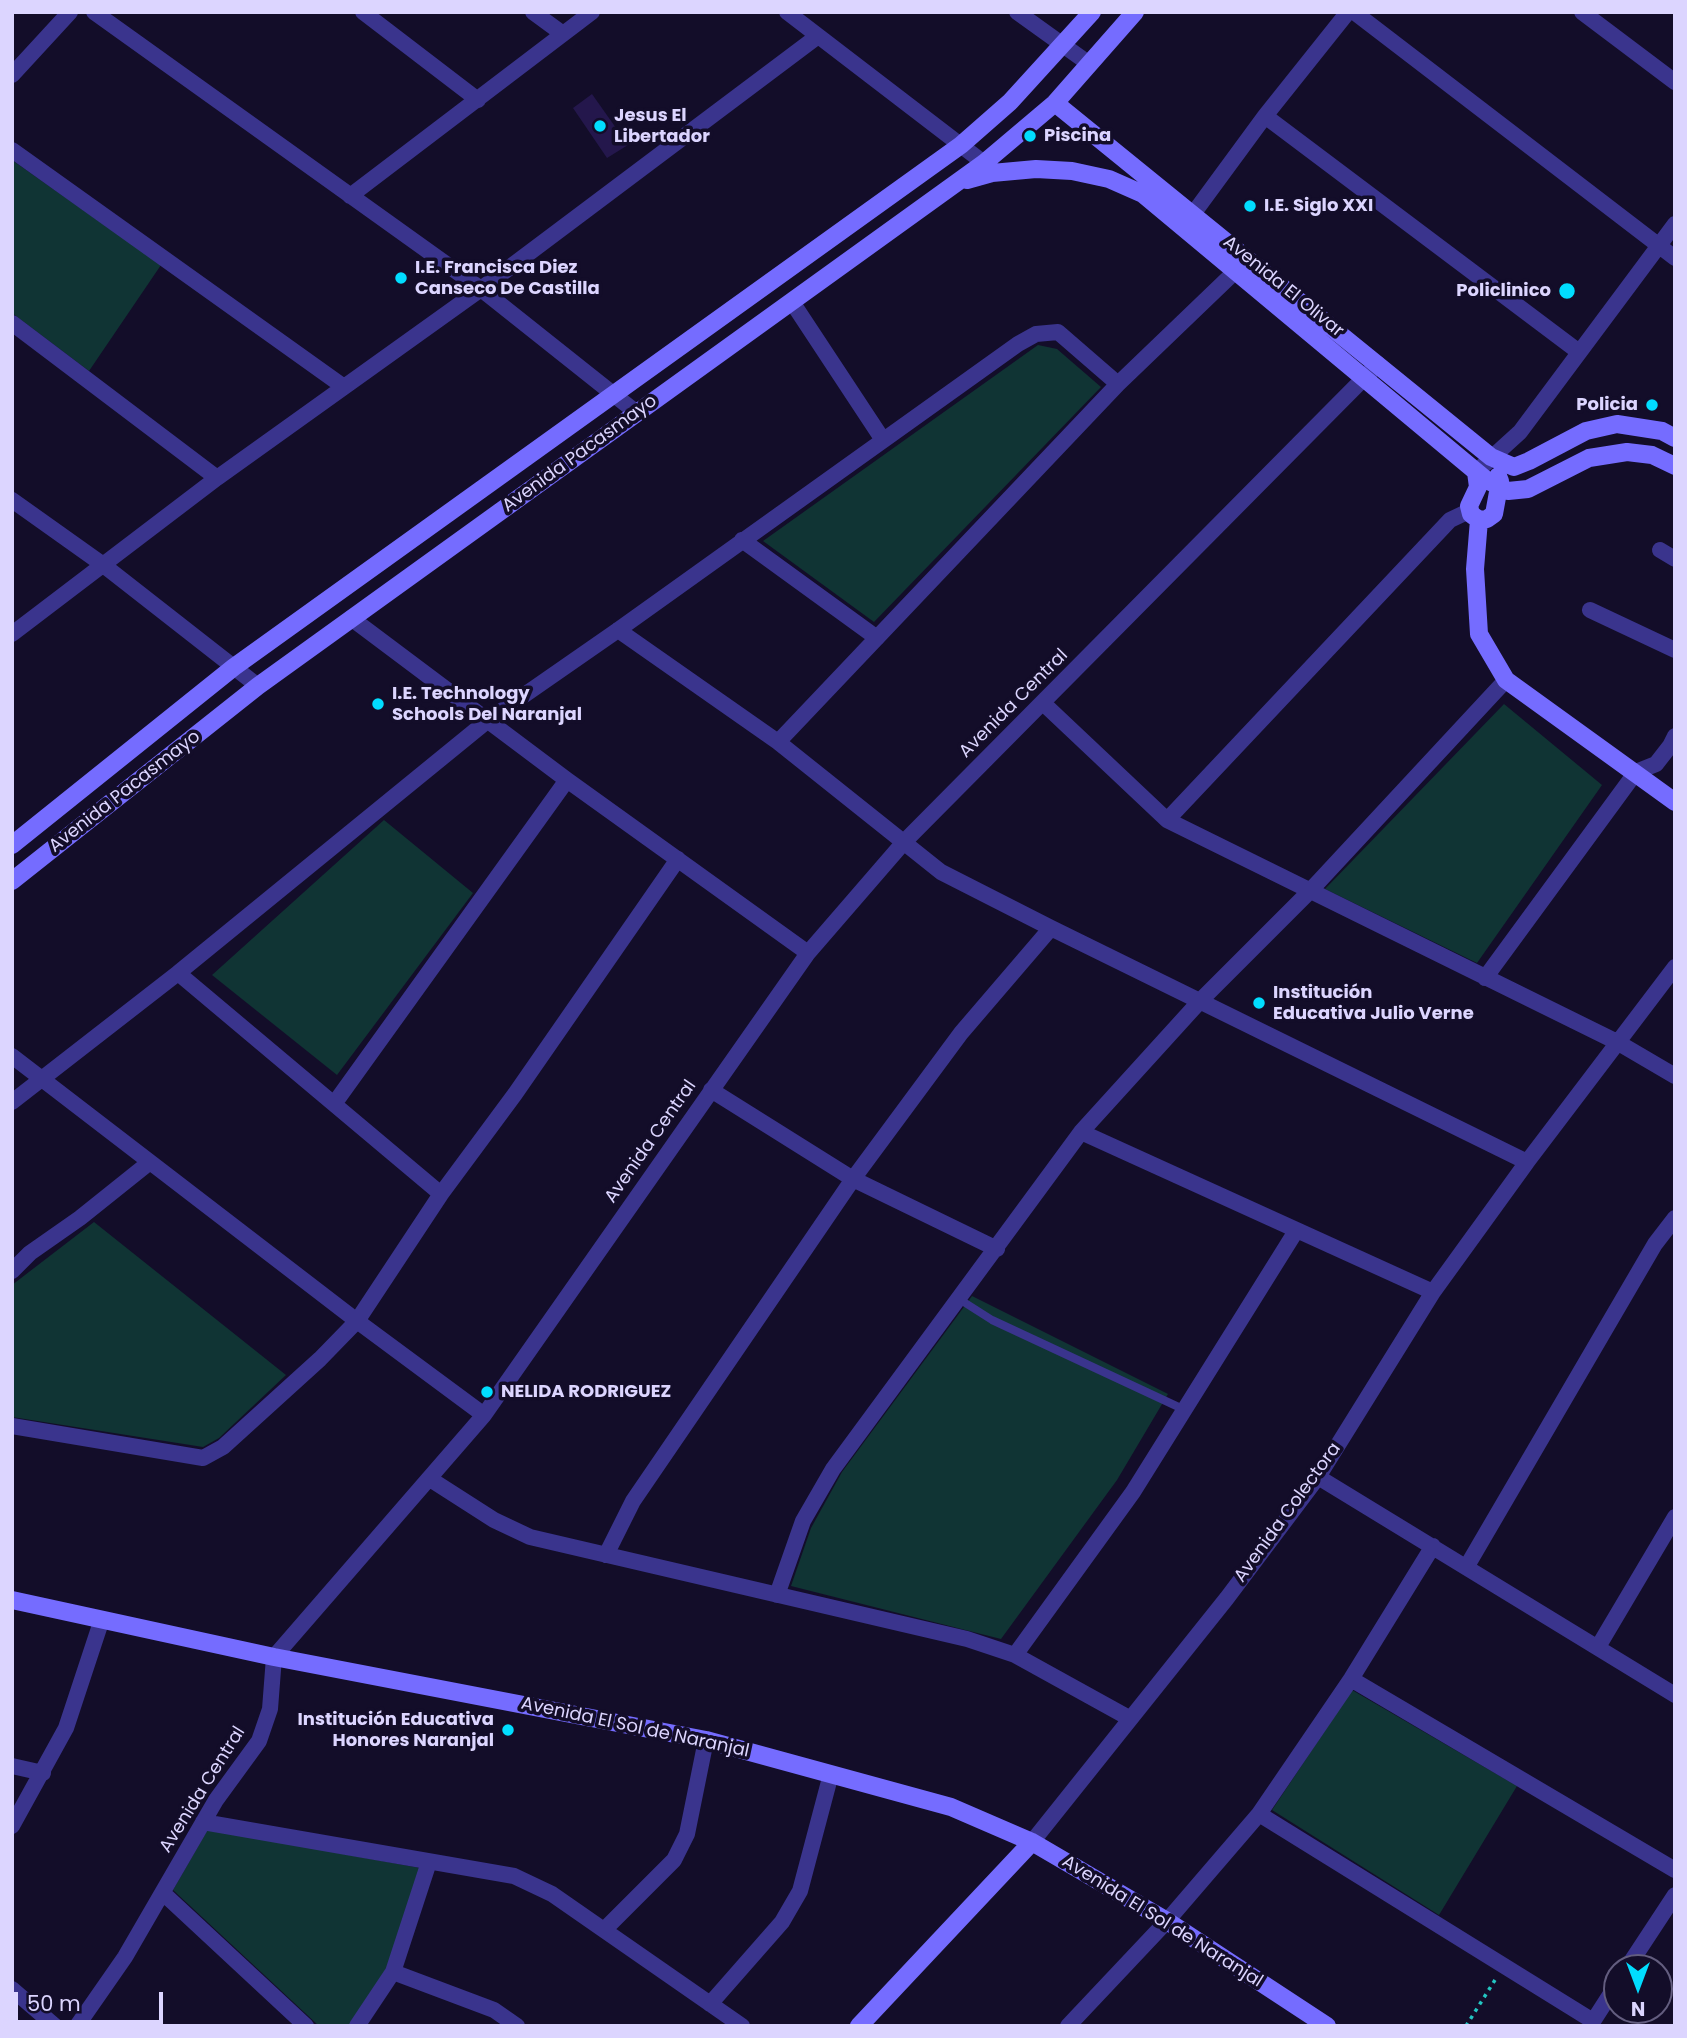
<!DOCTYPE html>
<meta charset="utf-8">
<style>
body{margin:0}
#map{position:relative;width:1687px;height:2038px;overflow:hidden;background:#130d29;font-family:Poppins,sans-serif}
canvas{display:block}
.frame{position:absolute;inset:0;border:14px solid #dcd5ff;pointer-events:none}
.north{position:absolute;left:1603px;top:1954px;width:70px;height:70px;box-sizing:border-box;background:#130d29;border:2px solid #635d7f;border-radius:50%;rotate:180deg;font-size:19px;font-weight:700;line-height:28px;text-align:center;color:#dcd5ff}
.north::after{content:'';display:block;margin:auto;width:24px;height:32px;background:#01ddff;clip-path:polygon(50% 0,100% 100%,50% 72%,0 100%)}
.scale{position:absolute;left:14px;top:1992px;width:149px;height:32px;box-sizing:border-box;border:4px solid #dcd5ff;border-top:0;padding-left:9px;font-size:21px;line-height:24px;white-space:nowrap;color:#dcd5ff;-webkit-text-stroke:5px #130d29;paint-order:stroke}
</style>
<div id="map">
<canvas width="1687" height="2038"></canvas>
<div class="frame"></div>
<div class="north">N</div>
<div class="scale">50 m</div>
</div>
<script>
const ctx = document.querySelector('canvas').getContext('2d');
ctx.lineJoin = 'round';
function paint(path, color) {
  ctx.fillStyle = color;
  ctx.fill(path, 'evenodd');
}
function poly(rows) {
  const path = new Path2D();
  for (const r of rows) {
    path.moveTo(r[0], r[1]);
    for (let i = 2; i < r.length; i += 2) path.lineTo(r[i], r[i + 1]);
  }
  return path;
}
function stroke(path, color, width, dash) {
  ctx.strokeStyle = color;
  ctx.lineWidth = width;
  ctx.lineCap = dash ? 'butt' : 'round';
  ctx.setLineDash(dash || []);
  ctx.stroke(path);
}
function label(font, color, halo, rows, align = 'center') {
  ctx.font = font + ' Poppins,sans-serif';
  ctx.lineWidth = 7;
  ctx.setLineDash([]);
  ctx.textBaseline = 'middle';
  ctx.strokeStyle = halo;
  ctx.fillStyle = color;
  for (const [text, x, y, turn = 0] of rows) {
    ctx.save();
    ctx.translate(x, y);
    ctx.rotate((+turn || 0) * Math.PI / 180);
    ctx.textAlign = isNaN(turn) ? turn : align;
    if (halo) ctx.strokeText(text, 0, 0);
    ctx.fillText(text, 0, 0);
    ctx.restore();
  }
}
const green = poly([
 [12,160,161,265,89,371,12,313],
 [1038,345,1057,349,1101,387,874,622,763,541],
 [1504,704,1602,785,1477,963,1325,889],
 [384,820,473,893,337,1075,212,975],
 [94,1222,286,1375,219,1438,203,1447,12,1417,12,1285],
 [972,1296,1168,1394,1117,1480,1001,1639,791,1586,811,1528,842,1472],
 [1352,1690,1517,1786,1439,1915,1272,1810],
 [208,1829,420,1868,387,1968,349,2026,319,2026,173,1890]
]);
const building = poly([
 [592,94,628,145,607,158,573,108]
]);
const path = poly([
 [1466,2026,1495,1980]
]);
const lane = poly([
 [959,1299,992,1320,1185,1410]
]);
const street = poly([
 [94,12,481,289,637,413],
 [363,12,478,100],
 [533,12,563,34],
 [787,12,984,163],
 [1017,12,1088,63],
 [1354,12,1675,258],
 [1582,12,1675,82],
 [12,75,70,12],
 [1265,116,1579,352],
 [12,150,344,387],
 [350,196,592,12],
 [1193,214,1265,116,1348,12],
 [792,302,883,440],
 [12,323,217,478],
 [1476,472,1520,432,1675,224],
 [12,500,102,564,258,686],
 [742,540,877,638],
 [1660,550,1675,559],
 [1590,610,1675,650],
 [351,618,567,780,808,953],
 [618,630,778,742,941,872,1051,928,1527,1162],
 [12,634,217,478,481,289,818,36],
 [1043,703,1167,820,1617,1042,1675,1076],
 [778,742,1118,384,1244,263],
 [1167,820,1450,520,1469,511],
 [178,973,441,1194],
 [1485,978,1636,772,1656,764,1670,746,1675,736],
 [12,1056,357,1321,484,1415],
 [711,1090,853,1179,997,1249],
 [12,1102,178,973,487,721,618,630,1018,344,1036,334,1058,332,1118,384],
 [334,1104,567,780],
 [1081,1132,1433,1292],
 [12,1271,30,1253,80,1218,150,1162],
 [12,1426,203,1458,223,1447,320,1359,357,1321,441,1194,515,1094,678,859],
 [1318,1477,1675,1695],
 [430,1479,494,1520,530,1537,967,1639,1015,1655,1129,1718],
 [606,1555,633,1501,853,1179,961,1033,1051,928],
 [1467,1566,1655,1244,1675,1218],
 [777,1595,803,1521,833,1469,1081,1132,1200,1001,1309,892,1506,680],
 [1598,1647,1675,1517],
 [1015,1655,1133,1492,1296,1231],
 [1351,1679,1675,1870],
 [12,1766,43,1773],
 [1259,1814,1593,2021],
 [203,1822,514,1876,552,1894,742,2026],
 [12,1826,66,1728,102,1619],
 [1032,1842,1227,1598,1318,1477,1433,1292,1527,1162,1675,967],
 [163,1893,306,2026],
 [604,1930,674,1860,687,1834,706,1740],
 [1627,1968,1675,1895],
 [393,1972,494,2010,517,2026],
 [12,1989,55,2026],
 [710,2004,782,1922,800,1891,831,1774],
 [77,2026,125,1957,216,1800,259,1741,270,1709,274,1657,484,1415,808,953,904,842,1378,364],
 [357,2026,393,1972,429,1862],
 [1068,2026,1167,1921,1259,1814,1351,1679,1433,1546],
 [1590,2026,1617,1984]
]);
const secondary = poly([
 [1055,103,1491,457,1514,467,1529,461,1586,431,1617,424,1662,431,1675,438],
 [967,180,992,173,1036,169,1072,171,1109,179,1143,194,1485,479,1508,491,1528,489,1589,458,1627,452,1652,455,1675,466],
 [1476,472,1478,487,1469,506,1471,514,1479,520,1487,519,1494,514,1500,481,1498,476],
 [1479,520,1475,569,1479,634,1506,680,1675,802],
 [12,845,234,667,961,145,1010,102,1092,12],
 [12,881,258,686,984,163,1055,103,1135,12],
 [12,1600,274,1657,706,1740,951,1807,1032,1842,1167,1921,1327,2026],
 [859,2026,1032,1842]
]);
const markers = [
 [600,126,7,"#01ddff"],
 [1030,136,7,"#01ddff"],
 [1250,206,7,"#01ddff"],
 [401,278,7,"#01ddff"],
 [1567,291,9,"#01ddff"],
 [1652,405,7,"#01ddff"],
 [378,704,7,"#01ddff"],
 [1259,1003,7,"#01ddff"],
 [487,1392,7,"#01ddff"],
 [508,1730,7,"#01ddff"]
];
const poiNames = [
 ["Jesus El",614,116],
 ["Libertador",614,137],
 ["Piscina",1044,136],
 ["I.E. Siglo XXI",1264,206],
 ["I.E. Francisca Diez",415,268],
 ["Canseco De Castilla",415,289],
 ["Policlinico",1551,291,"right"],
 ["Policia",1638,405,"right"],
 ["I.E. Technology",392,694],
 ["Schools Del Naranjal",392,715],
 ["Institución",1273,993],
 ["Educativa Julio Verne",1273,1014],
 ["NELIDA RODRIGUEZ",501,1392],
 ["Institución Educativa",494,1720,"right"],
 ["Honores Naranjal",494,1741,"right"]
];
const streetNames = [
 ["Avenida El Olivar",1283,287,39],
 ["Avenida Pacasmayo",580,454,-36],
 ["Avenida Central",1014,704,-45],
 ["Avenida Pacasmayo",125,792,-38],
 ["Avenida Central",651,1142,-55],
 ["Avenida Colectora",1288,1513,-54],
 ["Avenida El Sol de Naranjal",635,1728,12],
 ["Avenida Central",203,1790,-58],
 ["Avenida El Sol de Naranjal",1162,1922,32]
];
paint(green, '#103434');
paint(building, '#24174c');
stroke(path, '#23c5c1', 3.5, [3.5, 5]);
stroke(lane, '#3a348d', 8);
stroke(street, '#3a348d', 16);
stroke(secondary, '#756cff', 18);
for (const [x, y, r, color] of markers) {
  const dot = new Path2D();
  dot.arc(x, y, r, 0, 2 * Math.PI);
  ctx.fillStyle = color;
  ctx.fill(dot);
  stroke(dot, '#130d29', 2.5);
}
label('bold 18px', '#dcd5ff', '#130d29', poiNames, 'left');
label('18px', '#dcd5ff', '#130d29', streetNames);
</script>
